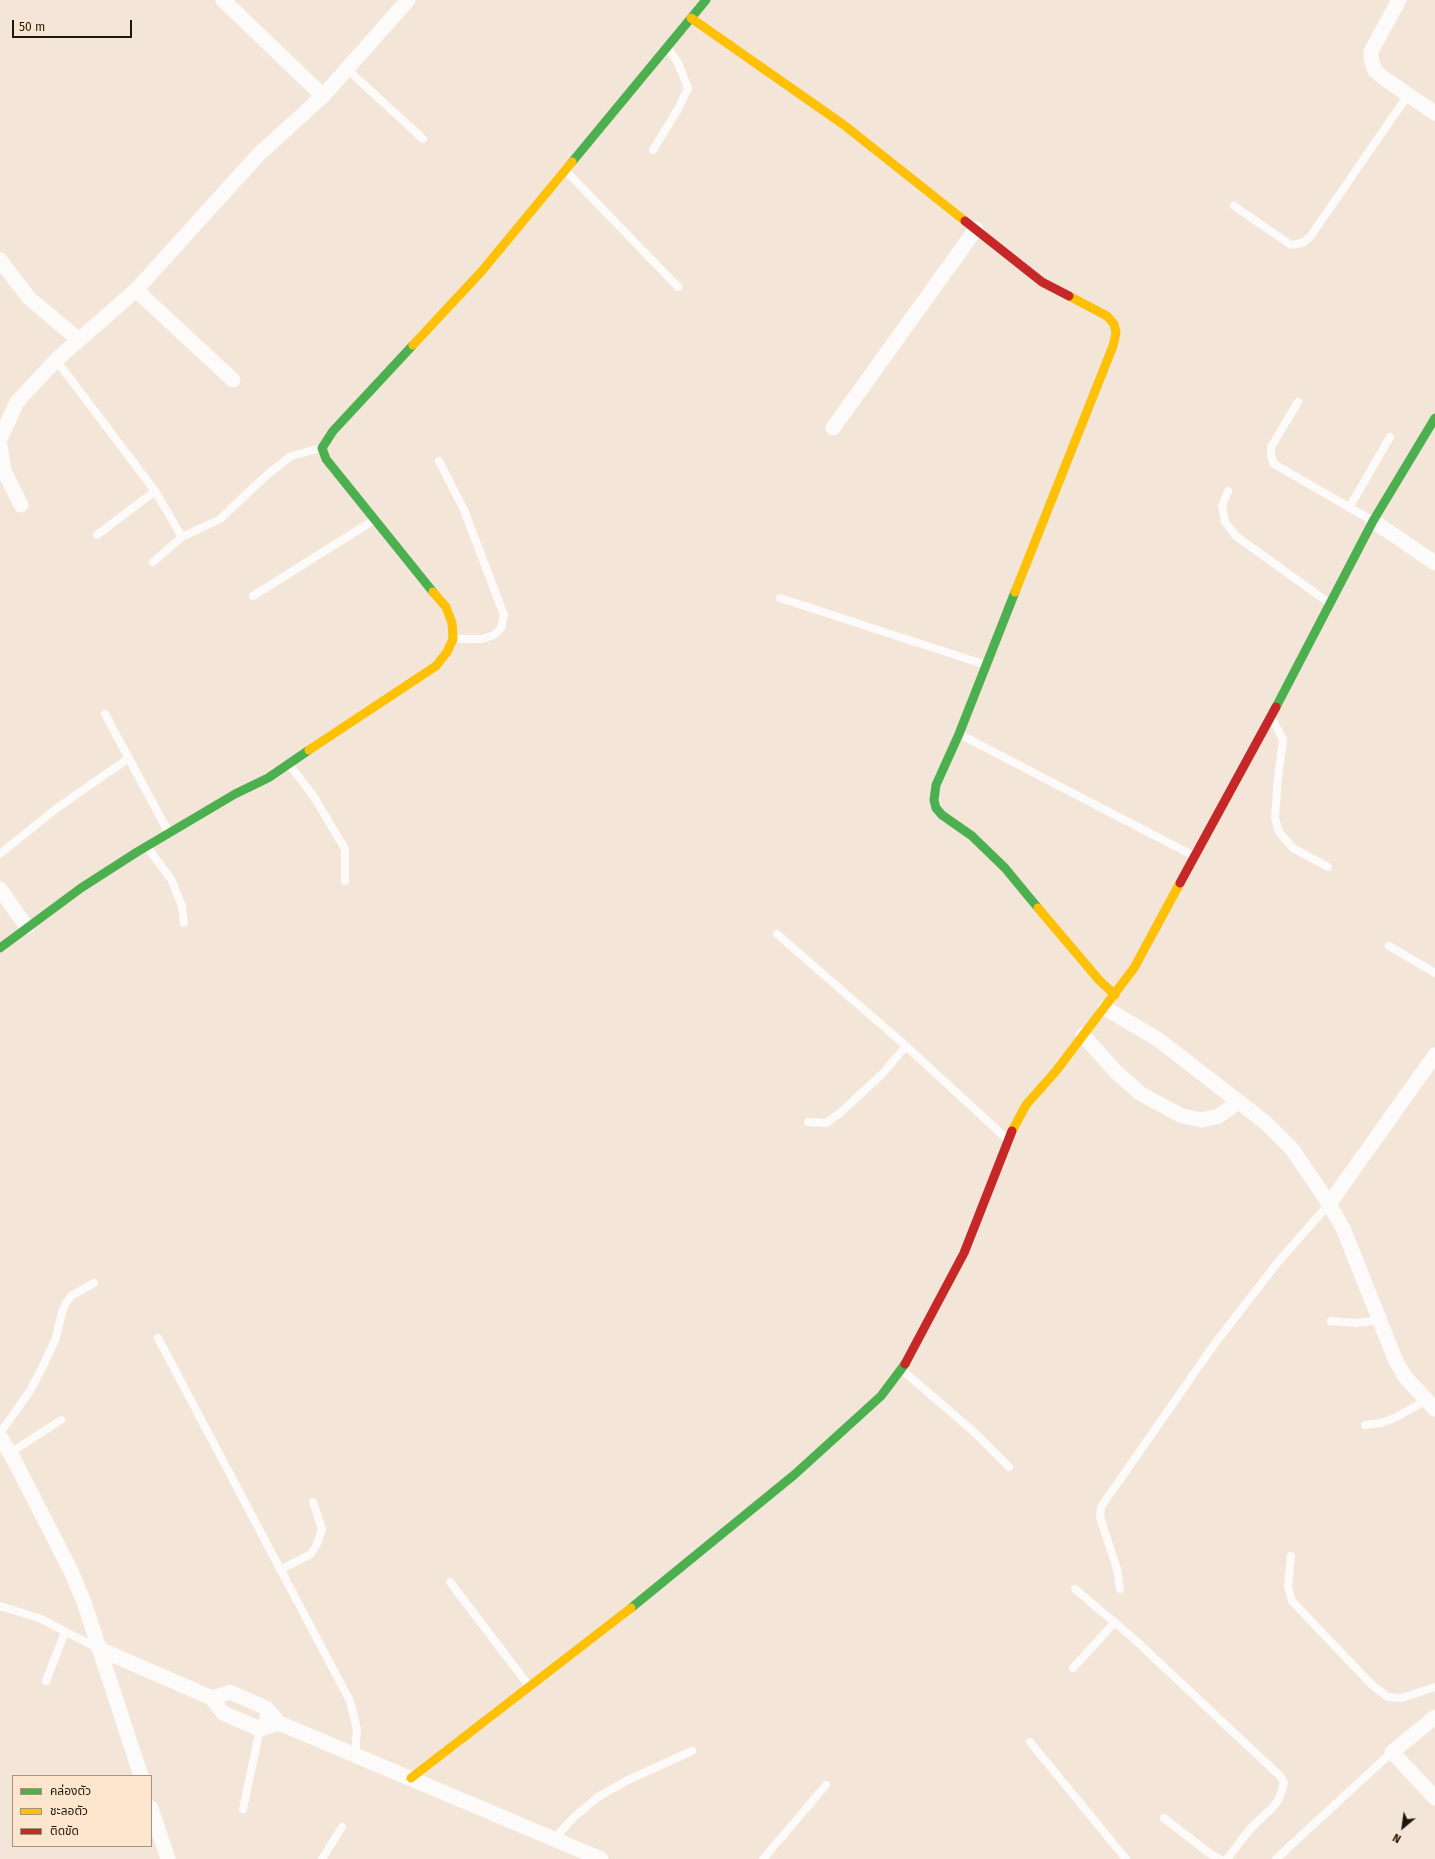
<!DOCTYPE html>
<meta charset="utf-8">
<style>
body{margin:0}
#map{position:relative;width:1435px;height:1859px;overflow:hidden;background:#f3e5d8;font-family:"Fira Sans","Noto Sans Thai",sans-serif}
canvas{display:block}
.legend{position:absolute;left:12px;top:1775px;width:140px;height:72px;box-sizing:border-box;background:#fee5cd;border:1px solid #a59381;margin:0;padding:5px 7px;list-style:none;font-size:12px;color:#1f170e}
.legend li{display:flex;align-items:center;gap:8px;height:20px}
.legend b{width:20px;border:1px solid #a59381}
.north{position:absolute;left:1383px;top:1807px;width:40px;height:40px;-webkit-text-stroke:3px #fee5cd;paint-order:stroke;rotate:209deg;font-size:11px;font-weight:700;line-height:16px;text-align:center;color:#1f170e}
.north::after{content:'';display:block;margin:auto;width:14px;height:18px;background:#1f170e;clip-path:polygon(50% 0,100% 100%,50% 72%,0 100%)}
.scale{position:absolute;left:12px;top:20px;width:120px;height:18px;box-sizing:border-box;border:2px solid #1f170e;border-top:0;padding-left:5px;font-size:12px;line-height:14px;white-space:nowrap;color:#1f170e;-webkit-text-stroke:3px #fee5cd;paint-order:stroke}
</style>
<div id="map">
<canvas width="1435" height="1859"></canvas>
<ul class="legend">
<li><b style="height:5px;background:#4caf50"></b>คล่องตัว</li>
<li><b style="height:5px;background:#ffc107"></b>ชะลอตัว</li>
<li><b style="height:5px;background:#c62828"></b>ติดขัด</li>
</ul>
<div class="north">N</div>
<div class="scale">50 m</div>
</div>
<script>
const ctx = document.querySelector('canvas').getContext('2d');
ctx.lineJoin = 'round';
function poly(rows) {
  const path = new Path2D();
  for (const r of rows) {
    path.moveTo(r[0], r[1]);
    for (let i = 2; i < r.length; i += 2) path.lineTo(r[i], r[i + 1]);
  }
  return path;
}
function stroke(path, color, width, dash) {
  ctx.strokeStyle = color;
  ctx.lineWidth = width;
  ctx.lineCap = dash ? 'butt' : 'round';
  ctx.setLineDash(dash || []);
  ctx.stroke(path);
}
const lane = poly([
 [347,69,423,139],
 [653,150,678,109,688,88,678,63,667,47],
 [566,171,678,287],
 [1234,206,1291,245,1302,243,1310,237,1408,95],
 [56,360,155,491,182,537,153,562],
 [1298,402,1271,447,1271,456,1274,464,1373,521],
 [439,461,464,510,504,615,501,628,494,635,482,639,454,639],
 [1228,491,1222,506,1225,522,1236,536,1329,603],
 [1349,508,1390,437],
 [97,535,155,491],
 [182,537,220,519,268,474,291,456,321,448],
 [253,596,374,520],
 [780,598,986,665],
 [105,714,169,833],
 [1272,718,1283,740,1278,777,1275,818,1279,832,1293,848,1328,867],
 [959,734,1194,856],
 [289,764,314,797,345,849,345,881],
 [147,847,171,879,182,906,184,923],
 [0,854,57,808,129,758],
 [777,934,906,1046,1008,1140],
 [1389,946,1435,973],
 [808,1122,826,1123,840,1113,883,1073,906,1046],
 [1331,1321,1356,1323,1380,1320],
 [158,1338,350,1701,357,1729,355,1756],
 [902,1370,974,1432,1009,1467],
 [1365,1425,1381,1423,1397,1417,1426,1400],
 [0,1433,30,1391,42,1368,56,1338,62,1312,66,1303,71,1296,94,1283],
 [10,1453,61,1420],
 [1291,1556,1288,1587,1292,1601,1372,1685,1388,1697,1401,1698,1435,1687],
 [280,1570,311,1554,317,1544,322,1529,313,1502],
 [450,1582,529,1686],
 [1075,1589,1132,1637,1281,1777,1284,1783,1279,1799,1273,1807,1250,1829,1227,1859],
 [1120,1589,1117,1569,1100,1517,1101,1507,1213,1346,1278,1262,1329,1204],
 [0,1606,39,1618,99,1649],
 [1073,1668,1115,1622],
 [46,1681,65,1632],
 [1030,1742,1126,1859],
 [243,1809,260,1729,266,1708],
 [1164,1818,1209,1853,1220,1859],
 [555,1838,573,1818,598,1797,626,1781,692,1751],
 [322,1859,342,1827],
 [763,1859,826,1785],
 [1276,1859,1392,1752]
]);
const street = poly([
 [223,0,323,96],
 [1399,0,1375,44,1371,52,1371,59,1375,71,1385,79,1435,113],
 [0,260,29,298,79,340],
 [136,290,233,380],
 [833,428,976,229],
 [0,439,17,402,56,360,136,290,259,154,323,96,408,0],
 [0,446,4,471,21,505],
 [1373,521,1435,563],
 [0,889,27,927],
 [1105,1008,1159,1040,1266,1123,1292,1149,1324,1196,1343,1228,1395,1359,1405,1377,1435,1409],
 [1083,1035,1116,1072,1141,1094,1182,1116,1202,1120,1219,1116,1238,1102],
 [1329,1204,1435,1055],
 [0,1437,13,1458,71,1571,84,1602,141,1776],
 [99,1649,212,1698,223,1713,260,1729,279,1723],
 [212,1698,230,1692,266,1708,279,1723,601,1859],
 [1435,1717,1392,1752,1435,1798],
 [151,1808,168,1859]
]);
const fast = poly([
 [572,162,706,0],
 [413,345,333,431,322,448,326,459,433,592],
 [1015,592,959,734,936,785,934,800,936,808,942,815,972,836,1005,868,1038,908],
 [1276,707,1373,521,1435,418],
 [0,948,81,888,137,852,235,794,268,778,309,750],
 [631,1608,794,1475,881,1396,905,1364]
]);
const slow = poly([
 [691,18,844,125,965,221],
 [413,345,481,272,572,162],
 [1015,592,1113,346,1116,333,1114,324,1107,316,1069,296],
 [309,750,436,666,447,652,453,639,452,623,446,607,433,592],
 [1038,908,1099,980,1115,995],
 [1012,1131,1026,1105,1056,1071,1134,968,1180,883],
 [411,1778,631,1608]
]);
const jam = poly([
 [965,221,1042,282,1069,296],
 [1180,883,1276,707],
 [905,1364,964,1253,1012,1131]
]);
stroke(lane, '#fdfbf9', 8);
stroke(street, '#fdfbf9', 15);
stroke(fast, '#4caf50', 9);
stroke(slow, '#ffc107', 9);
stroke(jam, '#c62828', 9);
</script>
